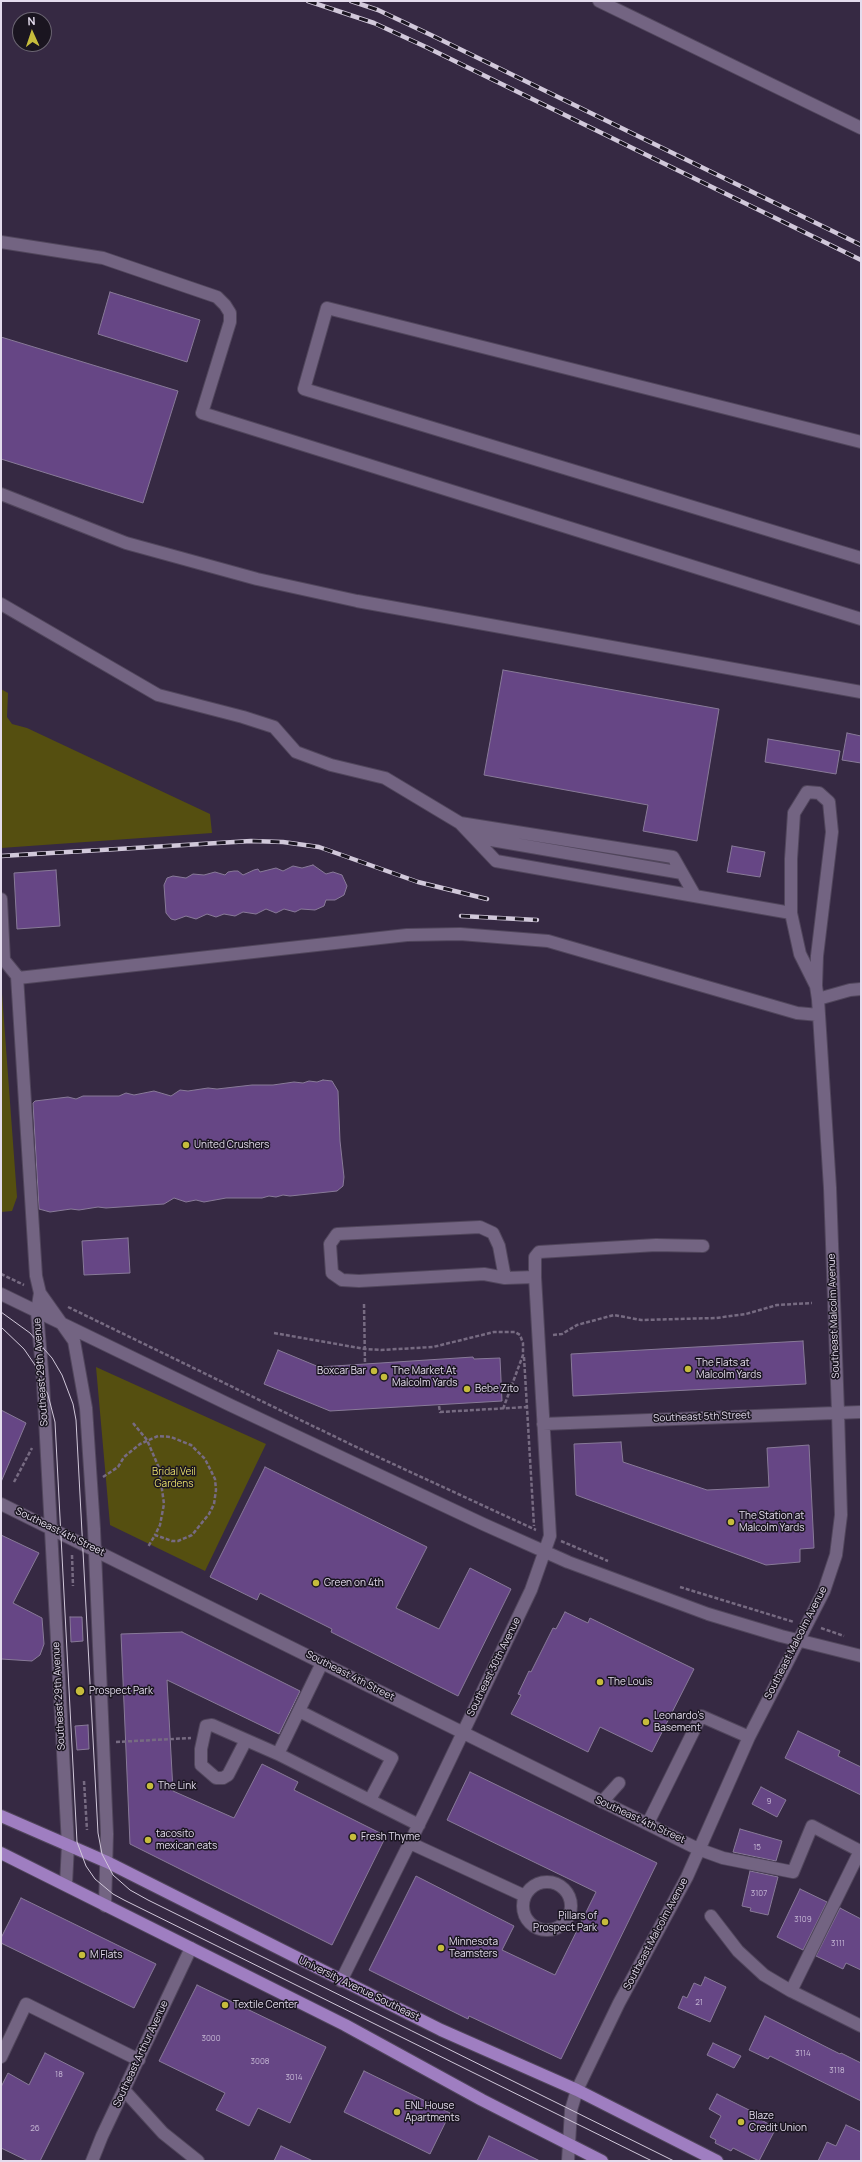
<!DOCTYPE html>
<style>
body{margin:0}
#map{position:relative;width:862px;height:2162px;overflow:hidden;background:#362943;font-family:Manrope,sans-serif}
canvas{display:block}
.frame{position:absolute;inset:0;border:2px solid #e4dced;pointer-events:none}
.north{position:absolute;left:12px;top:12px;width:40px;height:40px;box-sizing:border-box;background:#1a1520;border:1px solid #6b6572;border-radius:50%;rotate:357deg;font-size:11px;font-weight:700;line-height:16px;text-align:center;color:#e4dced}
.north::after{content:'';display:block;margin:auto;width:14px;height:18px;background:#c6bc3c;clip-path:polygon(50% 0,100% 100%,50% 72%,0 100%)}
</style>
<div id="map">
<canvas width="862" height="2162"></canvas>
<div class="frame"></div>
<div class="north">N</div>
</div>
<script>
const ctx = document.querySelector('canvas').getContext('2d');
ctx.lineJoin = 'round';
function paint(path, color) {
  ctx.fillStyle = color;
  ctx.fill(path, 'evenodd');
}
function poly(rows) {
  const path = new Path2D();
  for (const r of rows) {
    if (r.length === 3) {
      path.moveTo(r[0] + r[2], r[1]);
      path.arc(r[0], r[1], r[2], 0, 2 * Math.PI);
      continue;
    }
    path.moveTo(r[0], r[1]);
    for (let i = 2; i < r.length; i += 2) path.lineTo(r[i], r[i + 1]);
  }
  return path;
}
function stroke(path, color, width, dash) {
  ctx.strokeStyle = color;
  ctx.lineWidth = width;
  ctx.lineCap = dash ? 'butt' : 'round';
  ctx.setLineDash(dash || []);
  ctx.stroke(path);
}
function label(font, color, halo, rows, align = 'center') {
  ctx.font = font + ' Manrope,sans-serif';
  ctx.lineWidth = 3;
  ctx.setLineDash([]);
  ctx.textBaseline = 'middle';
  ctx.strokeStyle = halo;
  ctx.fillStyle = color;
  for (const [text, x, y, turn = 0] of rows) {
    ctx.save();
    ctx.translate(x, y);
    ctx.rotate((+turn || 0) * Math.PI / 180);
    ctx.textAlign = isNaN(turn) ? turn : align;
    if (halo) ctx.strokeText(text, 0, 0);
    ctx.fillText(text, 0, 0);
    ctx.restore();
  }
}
const green = poly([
 [1,689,8,693,7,717,12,724,27,728,210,814,212,833,1,848],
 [1,980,17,1197,12,1211,1,1212],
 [96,1367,266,1444,205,1571,110,1525]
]);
const building = poly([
 [110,292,200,320,187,362,98,334,110,292],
 [1,337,178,391,143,503,1,459,1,337],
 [503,670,719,709,697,841,643,831,648,805,484,775,503,670],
 [847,733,861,736,861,763,842,760,847,733],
 [768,739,840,751,836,774,765,762,768,739],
 [732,846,765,852,760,877,727,872,732,846],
 [313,865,326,874,333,872,342,875,347,886,344,895,335,900,326,900,324,906,315,910,301,909,295,912,284,909,276,913,266,909,256,914,243,912,235,916,224,914,216,917,207,914,196,919,186,916,175,920,171,919,166,913,164,885,167,878,173,876,186,878,193,874,204,875,215,872,225,875,228,872,234,871,238,871,243,875,254,870,258,869,260,872,276,868,283,871,293,866,302,868,313,865],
 [56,870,60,926,17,929,14,873,56,870],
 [323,1080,332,1081,338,1091,340,1141,344,1177,343,1186,337,1191,290,1196,283,1195,276,1197,269,1196,262,1198,226,1198,204,1202,196,1200,186,1202,174,1198,164,1204,106,1208,98,1207,79,1210,71,1209,50,1212,39,1209,33,1103,35,1101,68,1097,76,1099,83,1096,119,1096,126,1093,134,1095,154,1091,171,1096,180,1090,188,1091,208,1088,217,1089,252,1085,273,1085,294,1082,303,1083,309,1081,317,1082,323,1080],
 [128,1238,130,1273,84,1275,82,1241,128,1238],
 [803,1341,806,1384,573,1396,571,1354,803,1341],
 [278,1350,319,1367,473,1357,474,1359,500,1358,502,1401,330,1411,264,1384,278,1350],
 [1,1410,26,1423,1,1482,1,1410],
 [621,1442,623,1462,707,1490,769,1487,767,1448,809,1445,814,1548,800,1549,800,1562,766,1565,576,1495,574,1444,621,1442],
 [265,1467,427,1547,396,1608,439,1629,470,1568,511,1589,458,1696,331,1632,332,1629,260,1593,257,1600,210,1577,265,1467],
 [1,1535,39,1553,13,1603,42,1618,44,1644,40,1655,32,1661,1,1659,1,1535],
 [565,1612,588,1623,590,1618,694,1669,652,1752,600,1727,588,1752,511,1714,521,1695,518,1694,529,1671,531,1672,553,1628,556,1629,565,1612],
 [70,1617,82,1617,83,1641,71,1642,70,1617],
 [182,1632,300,1691,279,1734,167,1680,173,1791,234,1818,262,1764,298,1782,294,1790,386,1836,332,1945,130,1844,121,1634,182,1632],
 [88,1725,89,1749,77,1750,75,1726,88,1725],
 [798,1731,840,1751,838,1756,861,1767,861,1795,785,1758,798,1731],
 [470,1772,657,1863,561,2059,469,2016,468,2019,369,1970,416,1876,514,1926,502,1950,555,1975,596,1892,447,1820,470,1772],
 [761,1787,786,1800,777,1817,752,1804,761,1787],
 [740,1829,782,1841,776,1861,733,1852,740,1829],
 [750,1871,778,1877,768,1915,750,1911,751,1908,742,1906,750,1871],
 [800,1889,827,1902,803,1950,777,1937,800,1889],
 [21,1898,156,1964,134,2008,1,1943,1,1938,21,1898],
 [840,1908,861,1919,861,1970,846,1963,843,1969,816,1956,840,1908],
 [705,1977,726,1987,710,2022,678,2008,683,1996,687,1998,694,1983,701,1986,705,1977],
 [197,1985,326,2047,290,2123,258,2108,249,2126,216,2110,225,2093,159,2061,197,1985],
 [765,2016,840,2054,841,2053,861,2063,861,2101,770,2056,768,2059,749,2050,765,2016],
 [713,2043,741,2056,734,2068,707,2055,713,2043],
 [45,2053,84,2073,40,2161,28,2161,1,2148,1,2087,8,2073,29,2085,45,2053],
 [364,2071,450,2113,430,2154,344,2112,364,2071],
 [717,2094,751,2111,750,2114,776,2128,759,2161,733,2148,731,2151,715,2143,716,2140,710,2137,721,2116,709,2109,717,2094],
 [846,2125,861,2132,861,2161,818,2161,827,2142,836,2146,846,2125],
 [489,2136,540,2161,477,2161,489,2136],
 [281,2146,313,2161,274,2161,281,2146]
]);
const path = poly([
 [1,1274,24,1285],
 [364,1304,365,1364],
 [68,1307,352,1445,536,1530],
 [274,1333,365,1349,381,1350,433,1347,494,1332,515,1332,520,1335,523,1343,523,1355,503,1409],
 [553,1335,562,1334,577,1325,614,1315,641,1320,716,1318,746,1314,777,1305,812,1303],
 [524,1357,534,1526],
 [439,1406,440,1412,527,1407],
 [133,1423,147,1440,159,1468,164,1504,160,1525,155,1535],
 [103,1477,118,1467,124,1457,140,1444,158,1436,171,1437,191,1445,205,1459,215,1479,216,1490,214,1504,209,1514,192,1535,178,1541,172,1541,155,1535,148,1547],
 [14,1482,32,1448],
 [561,1541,608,1561],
 [72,1555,73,1586],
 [680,1587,794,1622],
 [821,1628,844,1636],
 [116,1742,191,1738],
 [84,1781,87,1830]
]);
const minor = poly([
 [599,1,861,128],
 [1,242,103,258,217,297,225,305,230,313,230,322,202,413,861,619],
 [861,442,327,308,304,389,861,558],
 [1,494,126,543,257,579,357,601,861,692],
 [1,604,158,695,243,717,274,727,296,752,331,765,385,778,460,823,673,857,694,894],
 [460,823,496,861,791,913],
 [474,837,682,873],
 [1,899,4,960,17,976,36,1276,40,1293,37,1312,43,1382,68,1845,66,1884],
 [18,978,362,940,407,935,460,934,548,941,797,1013,819,1015],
 [818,999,850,990,861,989],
 [535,1277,535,1257,539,1252,656,1245,703,1246],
 [40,1293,74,1341,86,1408,94,1529,107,1834,105,1906],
 [1,1294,230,1405,483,1524,568,1562,708,1614,781,1636,861,1656],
 [543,1424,861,1412],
 [1,1504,698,1849,723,1858,793,1872,812,1826,860,1851,791,1991],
 [322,1663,278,1754,419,1825],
 [299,1711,392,1758,370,1800],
 [246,1740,228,1775,223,1778,216,1778,201,1765,201,1749,206,1726,212,1725,278,1754],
 [602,1802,619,1783],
 [648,1823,701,1716,749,1737],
 [410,1843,525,1896],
 [547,1906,24],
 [711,1916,738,1951,764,1975,791,1991,861,2026],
 [341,1981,426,1810,531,1590,550,1536,535,1277,505,1278,484,1274,359,1281,342,1280,332,1273,330,1244,337,1234,480,1227,493,1233,499,1246,505,1278],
 [1,2057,26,2004,139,2060],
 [124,2090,163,2133,198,2161],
 [92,2161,102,2136,191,1948],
 [568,2161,571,2110,577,2090,619,2003,687,1877,749,1737,824,1591,836,1555,841,1515,838,1412,830,1188,818,999,816,986,817,956,832,832,829,802,819,793,807,792,794,813,791,859,791,913,800,954,816,986]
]);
const major = poly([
 [1,1816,107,1862,441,2030,577,2090,717,2161],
 [1,1853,345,2025,482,2100,602,2161]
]);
const tram = poly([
 [1,1312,30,1333,52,1358,62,1375,73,1404,76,1420,98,1833,102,1854,113,1875,130,1890,148,1900,674,2161],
 [1,1327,24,1349,35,1365,48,1395,55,1422,77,1842,86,1866,95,1879,113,1894,124,1900,652,2161]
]);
const rail = poly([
 [308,1,374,23,426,47,861,260],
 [351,1,378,10,431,35,861,245],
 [1,856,251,841,283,842,319,847,418,882,487,899],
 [461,916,537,920]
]);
const markers = [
 [186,1145,4,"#c6bc3c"],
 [688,1369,4,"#c6bc3c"],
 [374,1371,4,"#c6bc3c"],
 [384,1377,4,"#c6bc3c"],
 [467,1389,4,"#c6bc3c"],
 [731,1522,4,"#c6bc3c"],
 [316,1583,4,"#c6bc3c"],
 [600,1682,4,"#c6bc3c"],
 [80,1691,5,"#c6bc3c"],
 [646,1722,4,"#c6bc3c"],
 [150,1786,4,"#c6bc3c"],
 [353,1837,4,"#c6bc3c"],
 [148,1840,4,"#c6bc3c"],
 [605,1922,4,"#c6bc3c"],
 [441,1948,4,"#c6bc3c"],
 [82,1955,4,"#c6bc3c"],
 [225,2005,4,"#c6bc3c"],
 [397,2112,4,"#c6bc3c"],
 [741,2122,4,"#c6bc3c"]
];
const numberNames = [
 ["9",769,1802],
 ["15",757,1848],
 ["3107",759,1894],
 ["3109",803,1920],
 ["3111",838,1944],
 ["21",699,2003],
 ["3000",211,2039],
 ["3114",803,2054],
 ["3008",260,2062],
 ["3118",837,2071],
 ["18",59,2075],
 ["3014",294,2078],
 ["26",35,2129]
];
const poiNames = [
 ["United Crushers",194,1145],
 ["The Flats at",696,1363],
 ["Malcolm Yards",696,1375],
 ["Boxcar Bar",366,1371,"right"],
 ["The Market At",392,1371],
 ["Malcolm Yards",392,1383],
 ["Bebe Zito",475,1389],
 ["The Station at",739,1516],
 ["Malcolm Yards",739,1528],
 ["Green on 4th",324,1583],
 ["The Louis",608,1682],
 ["Prospect Park",89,1691],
 ["Leonardo's",654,1716],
 ["Basement",654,1728],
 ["The Link",158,1786],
 ["tacosito",156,1834],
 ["mexican eats",156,1846],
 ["Fresh Thyme",361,1837],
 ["Pillars of",597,1916,"right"],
 ["Prospect Park",597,1928,"right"],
 ["Minnesota",449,1942],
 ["Teamsters",449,1954],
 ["M Flats",90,1955],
 ["Textile Center",233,2005],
 ["ENL House",405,2106],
 ["Apartments",405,2118],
 ["Blaze",749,2116],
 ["Credit Union",749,2128]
];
const streetNames = [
 ["Southeast Malcolm Avenue",834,1316,-92],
 ["Southeast 29th Avenue",41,1372,-94],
 ["Southeast 5th Street",702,1417,-2],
 ["Southeast 4th Street",60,1532,26],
 ["Southeast Malcolm Avenue",796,1643,-63],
 ["Southeast 30th Avenue",494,1667,-64],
 ["Southeast 4th Street",350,1676,27],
 ["Southeast 29th Avenue",59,1696,-93],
 ["Southeast 4th Street",640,1820,25],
 ["Southeast Malcolm Avenue",656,1934,-62],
 ["University Avenue Southeast",359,1989,26],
 ["Southeast Arthur Avenue",141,2054,-65]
];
const parkNames = [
 ["Bridal Veil",174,1472],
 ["Gardens",174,1484]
];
paint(green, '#554f10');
paint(building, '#664685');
stroke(building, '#887a98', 1);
stroke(minor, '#51465c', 14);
stroke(major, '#51465c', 14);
stroke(path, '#776b82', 2.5, [4, 2]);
stroke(minor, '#736482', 12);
stroke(major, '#9f7ec1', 12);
stroke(tram, '#d1c8da', 1);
stroke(rail, '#d1c8da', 4.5);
stroke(rail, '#1a1520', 3, [9]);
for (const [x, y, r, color] of markers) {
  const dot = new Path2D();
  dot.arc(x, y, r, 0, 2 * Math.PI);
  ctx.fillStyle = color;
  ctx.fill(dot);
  stroke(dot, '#1a1520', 1.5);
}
label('8px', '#c4b6d3', null, numberNames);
label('10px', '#e4dced', '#1a1520', poiNames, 'left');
label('10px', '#e4dced', '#1a1520', streetNames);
label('10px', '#e6dc6b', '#1a1520', parkNames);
</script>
